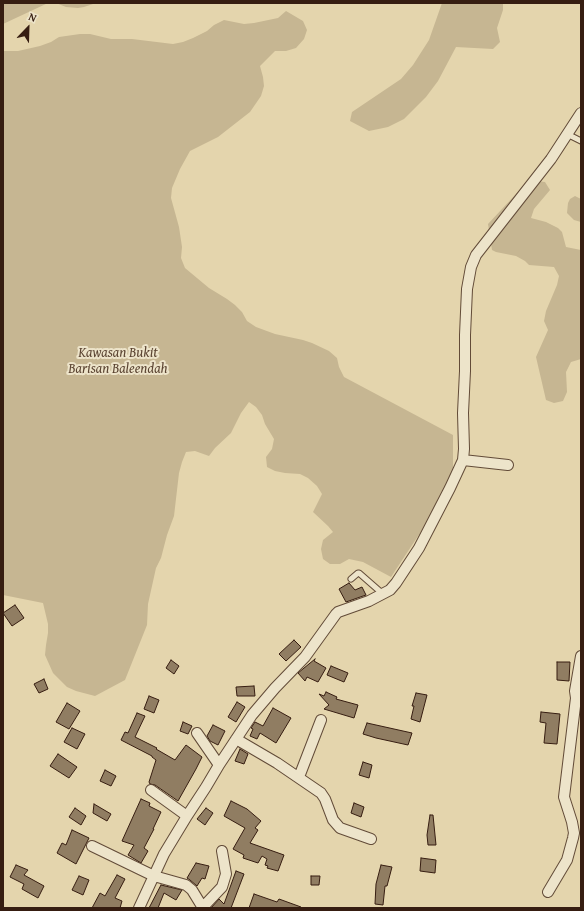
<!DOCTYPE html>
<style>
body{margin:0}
#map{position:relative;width:584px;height:911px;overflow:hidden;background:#e4d5ad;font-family:"Gentium Book Plus",serif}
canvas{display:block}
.frame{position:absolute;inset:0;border:4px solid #361d11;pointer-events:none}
.north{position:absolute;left:8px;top:8px;width:40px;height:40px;-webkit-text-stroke:3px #ede4ca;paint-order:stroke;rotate:23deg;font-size:11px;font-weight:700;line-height:16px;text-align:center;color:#361d11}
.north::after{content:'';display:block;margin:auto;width:14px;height:18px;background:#361d11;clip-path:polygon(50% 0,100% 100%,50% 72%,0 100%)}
</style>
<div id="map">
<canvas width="584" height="911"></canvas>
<div class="frame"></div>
<div class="north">N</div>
</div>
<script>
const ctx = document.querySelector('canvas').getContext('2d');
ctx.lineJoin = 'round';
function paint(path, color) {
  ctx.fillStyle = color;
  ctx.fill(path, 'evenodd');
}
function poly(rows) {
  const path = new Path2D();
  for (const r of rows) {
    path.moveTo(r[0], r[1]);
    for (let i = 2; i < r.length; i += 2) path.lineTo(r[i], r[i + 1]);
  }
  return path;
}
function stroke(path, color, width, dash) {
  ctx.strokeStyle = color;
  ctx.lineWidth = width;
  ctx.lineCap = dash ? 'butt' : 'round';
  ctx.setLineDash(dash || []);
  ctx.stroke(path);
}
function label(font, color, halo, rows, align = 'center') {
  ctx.font = font + ' "Gentium Book Plus",serif';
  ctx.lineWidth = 4;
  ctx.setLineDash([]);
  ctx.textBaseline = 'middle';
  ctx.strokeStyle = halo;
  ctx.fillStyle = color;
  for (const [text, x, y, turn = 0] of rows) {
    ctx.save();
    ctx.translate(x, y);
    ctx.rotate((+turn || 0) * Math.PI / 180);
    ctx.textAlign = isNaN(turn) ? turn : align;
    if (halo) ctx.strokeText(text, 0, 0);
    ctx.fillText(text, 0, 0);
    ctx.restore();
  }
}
const green = poly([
 [3,3,48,3,3,24],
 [56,3,96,3,84,7,78,8,66,7],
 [442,3,503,3,503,10,497,28,500,42,493,49,456,47,438,81,426,97,404,119,388,127,369,131,350,121,352,112,401,79,413,65,429,40],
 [286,11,303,21,307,30,304,39,296,48,286,51,275,51,260,66,263,77,264,86,261,96,250,112,218,137,190,151,180,169,172,188,171,198,179,227,182,247,181,258,185,268,209,288,227,299,235,305,242,312,247,321,256,327,275,334,303,340,312,343,329,351,337,358,339,367,344,377,453,435,453,475,424,527,391,577,363,562,349,559,340,564,330,564,323,559,321,549,323,540,333,532,328,526,313,512,322,494,317,486,308,478,300,474,285,473,275,471,267,467,266,457,272,449,274,439,265,424,262,415,256,407,249,402,241,413,231,433,215,448,209,456,195,451,186,452,182,462,179,473,174,516,167,535,161,558,156,568,148,604,147,625,125,680,95,696,76,691,67,687,53,673,45,655,46,645,48,633,48,624,43,603,3,595,3,51,18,51,40,46,51,42,59,37,80,34,90,34,111,39,132,39,173,44,183,42,193,38,207,31,214,25,224,20,244,24,254,23,278,18],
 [529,180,545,182,550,190,534,209,531,218,546,222,558,228,562,232,566,247,581,250,581,359,571,362,566,372,567,392,563,401,554,403,546,400,536,357,548,330,544,321,546,311,557,285,559,276,554,267,529,265,525,261,516,256,496,252,492,250,488,224],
 [575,196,581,199,581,222,574,220,567,213,568,203,570,199]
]);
const building = poly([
 [349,583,355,590,362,587,366,595,346,602,339,589,349,583],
 [15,605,24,618,12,626,3,613,15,605],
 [294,640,301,647,286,661,279,654,294,640],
 [315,659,314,661,326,668,318,682,307,677,305,681,298,673,315,659],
 [171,660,179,666,174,674,166,668,171,660],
 [557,662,570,662,569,681,557,680,557,662],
 [331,666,348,673,344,682,327,675,331,666],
 [44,679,48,689,39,693,34,684,44,679],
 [254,686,255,696,237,696,236,687,254,686],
 [326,692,337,697,336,699,358,705,354,718,324,709,329,705,319,694,324,696,326,692],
 [416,693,427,695,420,722,411,719,414,706,412,706,416,693],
 [149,696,159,700,154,713,144,709,149,696],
 [237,702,245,707,236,722,228,717,237,702],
 [67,703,80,711,69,729,56,722,67,703],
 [273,708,291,718,276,743,260,733,257,739,250,736,253,729,251,728,255,722,263,726,273,708],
 [541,712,560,714,557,744,544,743,546,723,540,722,541,712],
 [137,713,145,716,135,737,157,748,156,749,175,760,186,745,202,757,196,769,178,801,155,785,150,784,149,782,156,760,152,757,152,756,121,740,125,732,128,733,137,713],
 [183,722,192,726,188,734,180,731,183,722],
 [367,723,412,733,408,745,376,738,363,734,367,723],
 [213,725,225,731,218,745,210,741,207,736,213,725],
 [72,728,85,734,77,749,64,742,72,728],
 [240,749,248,754,244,764,235,761,240,749],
 [58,754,77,767,69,778,50,766,58,754],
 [363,762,372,765,369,778,359,775,363,762],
 [105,770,116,776,111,786,100,781,105,770],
 [141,799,150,803,149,806,161,812,153,829,154,829,144,848,148,851,141,863,128,855,134,845,122,841,141,799],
 [231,801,247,809,261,821,255,828,258,830,250,843,284,855,278,871,267,868,268,866,265,865,267,859,262,856,258,863,243,858,244,855,233,849,245,828,224,816,231,801],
 [354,803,364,807,361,817,351,813,354,803],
 [94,804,111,814,107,821,93,813,94,804],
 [75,808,86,816,81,825,69,817,75,808],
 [206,808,213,813,205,825,197,819,206,808],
 [430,815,433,815,436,845,428,845,427,835,430,815],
 [72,830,89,838,76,864,57,853,62,843,66,845,72,830],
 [421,858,436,860,435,873,420,871,421,858],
 [196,863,209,866,205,879,202,878,197,886,190,880,187,878,196,863],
 [16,865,28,870,24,875,44,886,38,898,22,889,24,884,10,877,16,865],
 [381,865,392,867,387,886,385,886,383,905,375,904,376,884,381,865],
 [236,871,244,874,231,908,211,908,219,899,224,904,236,871],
 [117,875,125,879,115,898,122,901,120,908,92,908,100,893,105,896,117,875],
 [79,876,89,880,83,895,72,890,79,876],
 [311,876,320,876,319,885,311,885,311,876],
 [161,885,182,890,176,900,164,893,158,908,149,908,161,885],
 [254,894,277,902,279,899,301,907,301,908,249,908,254,894]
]);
const service = poly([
 [567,134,581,141],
 [351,579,358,573,359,573,383,594]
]);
const minor = poly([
 [463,460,508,465],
 [581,656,576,685,575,691,576,698,581,699],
 [197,733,219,765],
 [236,739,277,763,321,793,325,799,333,820,340,828,371,839],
 [299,777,321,720],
 [151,790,187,816],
 [92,846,154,876,186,885,192,890,203,908],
 [548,892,567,860,573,838,574,833,572,822,564,797,576,698],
 [203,907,222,887,226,874,222,851],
 [139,908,164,854,187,816,206,787,219,765,252,715,275,688,305,657,336,614,338,612,369,601,390,590,396,583,419,548,450,488,463,460,464,449,463,413,465,371,465,335,467,289,471,267,476,255,551,159,581,113]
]);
const parkNames = [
 ["Kawasan Bukit",118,353],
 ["Barisan Baleendah",118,369]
];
paint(green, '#c6b692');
paint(building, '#907d62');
stroke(building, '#361d11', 1);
stroke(service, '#624b38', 7);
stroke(minor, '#624b38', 12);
stroke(service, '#ede4ca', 5);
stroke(minor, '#ede4ca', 10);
label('italic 14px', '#5a4331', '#ede4ca', parkNames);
</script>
